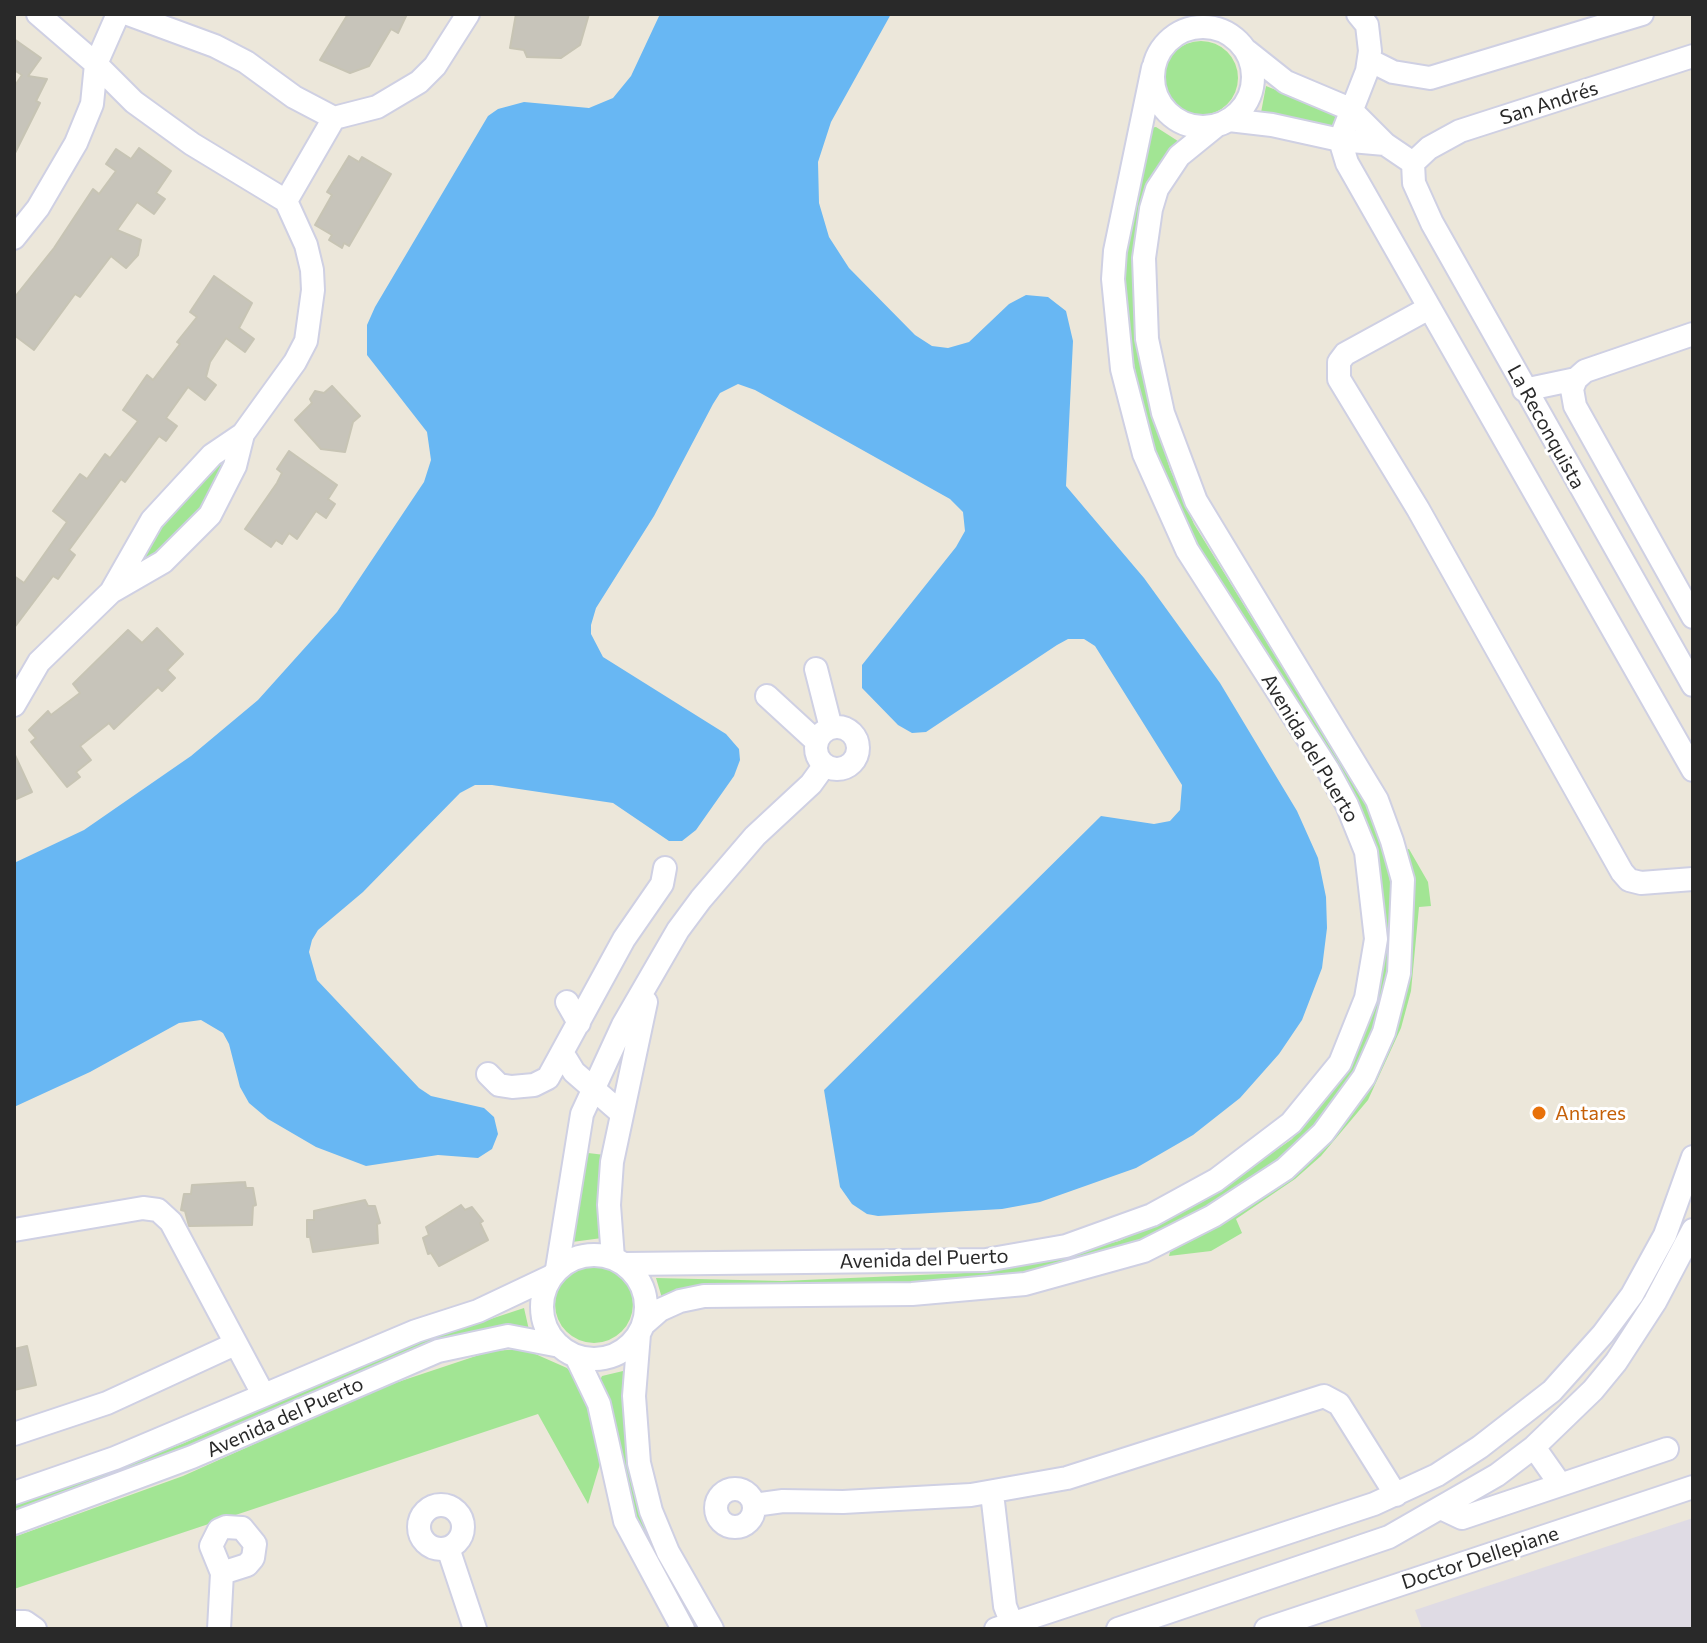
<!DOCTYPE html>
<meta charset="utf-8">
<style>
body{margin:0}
#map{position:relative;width:1707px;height:1643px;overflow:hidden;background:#ece7da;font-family:Commissioner,sans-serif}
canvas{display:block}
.frame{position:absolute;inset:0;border:16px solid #292929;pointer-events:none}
</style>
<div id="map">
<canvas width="1707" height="1643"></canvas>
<div class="frame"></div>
</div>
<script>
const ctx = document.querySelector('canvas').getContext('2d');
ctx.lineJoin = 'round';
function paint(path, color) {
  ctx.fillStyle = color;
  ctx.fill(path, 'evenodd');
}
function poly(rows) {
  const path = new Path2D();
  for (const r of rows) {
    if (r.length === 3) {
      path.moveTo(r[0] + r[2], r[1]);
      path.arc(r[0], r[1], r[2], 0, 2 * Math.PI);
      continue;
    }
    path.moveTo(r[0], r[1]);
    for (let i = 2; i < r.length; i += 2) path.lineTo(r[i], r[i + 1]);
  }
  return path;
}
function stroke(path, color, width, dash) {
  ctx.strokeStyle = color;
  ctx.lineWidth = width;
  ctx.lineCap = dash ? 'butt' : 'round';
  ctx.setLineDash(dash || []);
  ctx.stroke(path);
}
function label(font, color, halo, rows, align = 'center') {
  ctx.font = font + ' Commissioner,sans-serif';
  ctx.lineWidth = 6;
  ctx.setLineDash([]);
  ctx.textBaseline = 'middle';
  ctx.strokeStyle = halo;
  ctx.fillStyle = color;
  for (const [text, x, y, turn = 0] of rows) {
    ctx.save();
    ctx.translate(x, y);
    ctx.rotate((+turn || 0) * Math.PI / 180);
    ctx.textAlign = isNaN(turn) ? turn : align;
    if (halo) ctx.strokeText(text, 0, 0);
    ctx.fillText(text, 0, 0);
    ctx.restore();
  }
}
const industrial = poly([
 [1693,1518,1693,1629,1422,1629,1415,1610]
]);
const green = poly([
 [1201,78,37],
 [1266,86,1336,114,1335,129,1260,118],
 [1156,127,1181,143,1152,184,1153,415,1170,469,1194,524,1369,808,1389,873,1394,920,1393,954,1382,1009,1352,1081,1300,1145,1208,1210,1124,1249,1039,1273,966,1282,662,1298,656,1278,782,1281,965,1273,1038,1262,1119,1241,1202,1202,1292,1139,1344,1077,1358,1049,1374,1008,1384,956,1386,920,1372,845,1188,530,1162,474,1144,420,1125,312,1126,254,1150,128],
 [224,457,227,461,209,503,141,571,138,559,184,493],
 [1409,849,1428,882,1431,906,1419,907,1411,991,1401,1028,1368,1100,1321,1156,1295,1179,1236,1219,1242,1233,1211,1251,1169,1256,1171,1248,1243,1211,1292,1174,1396,1027,1407,989,1411,956,1411,888,1404,850],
 [588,1153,605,1155,602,1238,572,1242],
 [594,1304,39],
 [524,1308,529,1330,249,1424,14,1514,14,1505,182,1444,394,1351],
 [524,1349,567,1368,588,1390,603,1454,588,1504,538,1414,14,1589,14,1537,183,1476,377,1389,491,1351],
 [623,1371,622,1406,651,1534,648,1538,644,1538,637,1527,600,1380,602,1376]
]);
const water = poly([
 [660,14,891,14,831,122,818,162,819,203,829,237,849,268,915,335,932,346,948,348,969,342,1009,304,1026,295,1048,297,1066,311,1073,341,1066,486,1144,578,1220,683,1297,811,1318,858,1326,897,1327,928,1322,968,1302,1020,1279,1054,1240,1098,1193,1135,1136,1168,1040,1202,1002,1209,878,1216,867,1214,852,1204,840,1187,824,1090,1101,816,1154,824,1170,821,1180,810,1182,785,1095,646,1084,639,1068,639,1057,645,926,732,912,733,898,725,862,688,862,665,956,547,965,531,963,512,950,499,755,390,738,384,720,393,713,404,654,516,596,608,591,625,591,634,603,657,726,734,739,749,740,760,734,776,696,830,682,841,669,841,613,803,492,785,475,785,460,793,363,892,318,930,312,940,309,952,317,980,419,1088,431,1096,484,1108,494,1117,498,1134,492,1149,478,1158,438,1155,366,1166,316,1147,268,1119,249,1103,240,1087,229,1044,223,1033,201,1020,179,1023,90,1072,14,1107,14,863,84,830,191,756,258,700,337,612,424,482,431,460,427,432,367,355,367,325,375,307,488,116,498,109,524,102,589,108,613,98,631,76]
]);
const building = poly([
 [348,14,407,14,398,33,391,29,369,66,350,73,320,60,348,14],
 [516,14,589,14,580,45,561,58,527,57,524,50,510,48,516,14],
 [14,39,41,58,28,76,47,79,36,101,40,103,14,155,14,87,22,75,14,70,14,39],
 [139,148,171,171,156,193,165,199,154,214,137,202,117,230,141,240,138,255,126,268,111,256,80,297,75,294,34,350,14,335,14,298,54,248,93,189,99,194,116,171,106,164,116,149,131,159,139,148],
 [349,156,359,162,362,157,391,174,349,246,344,243,342,248,329,240,332,235,315,225,332,195,327,192,349,156],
 [214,276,252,303,239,328,254,339,245,352,226,338,210,362,206,377,216,385,205,400,188,387,166,418,177,426,166,441,159,436,125,482,121,479,69,550,75,555,58,579,53,576,14,628,14,576,24,583,67,522,53,511,80,474,87,479,105,454,110,458,138,421,123,410,147,375,153,380,180,344,177,342,197,317,190,312,214,276],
 [332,386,360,416,353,422,345,452,321,449,295,420,312,403,310,399,315,391,324,393,332,386],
 [289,451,337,485,328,499,335,504,326,518,316,511,297,539,289,533,282,544,276,540,271,547,245,529,277,483,282,473,277,469,289,451],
 [157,628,183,654,167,670,175,678,162,691,158,687,114,729,109,723,80,746,91,760,76,772,80,777,67,787,31,742,36,738,29,730,48,711,51,715,80,693,73,684,128,630,142,643,157,628],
 [14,753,32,792,14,800,14,753],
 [245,1182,246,1188,253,1188,256,1205,253,1206,252,1225,189,1226,185,1211,181,1210,184,1194,191,1194,192,1185,245,1182],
 [365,1200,368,1206,375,1206,380,1223,377,1224,378,1243,313,1252,310,1237,307,1237,307,1220,314,1220,314,1211,365,1200],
 [461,1205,465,1210,472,1207,483,1221,480,1223,488,1240,439,1266,431,1253,428,1254,423,1238,429,1235,426,1227,461,1205],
 [27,1346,36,1385,14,1390,14,1349,27,1346]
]);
const minor = poly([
 [38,14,96,64,134,102,192,144,286,201,306,245,312,270,313,290,306,341,295,362,243,434,235,466,210,515,163,562,111,592],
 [128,14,215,46,246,62,294,97,334,118],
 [1358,14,1367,25,1370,51,1367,71,1340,140,1347,163,1693,770],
 [1203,77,50],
 [1247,51,1286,82,1350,109,1385,144,1413,163],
 [1369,60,1393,72,1430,78,1642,14],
 [1229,120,1272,125,1340,140,1385,144],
 [1413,163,1414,183,1432,223,1693,685],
 [1413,163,1429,148,1460,131,1693,56],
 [286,201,334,118,377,107,419,82,435,66,468,14],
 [14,238,38,208,76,143,92,104,96,64,118,14],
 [1429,308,1345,354,1339,362,1339,379,1418,509,1622,872,1629,880,1641,883,1693,879],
 [1693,334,1585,371,1576,379,1572,389,1575,406,1693,617],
 [1524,390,1576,379],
 [816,669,831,728],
 [767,696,816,741],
 [14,705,39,662,111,592,152,520,212,455,243,434],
 [837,748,21],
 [567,1002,579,1023],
 [563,1054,574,1072,620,1112],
 [488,1074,499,1085,512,1087,534,1085,548,1078,624,939,662,884,665,868],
 [14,1230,143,1208,158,1210,171,1222,263,1394],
 [594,1307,52],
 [613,1258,609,1205,612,1162,646,1002],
 [625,1264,986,1260,1066,1246,1152,1215,1216,1180,1291,1123,1340,1063,1366,998,1376,939,1366,852,1347,805,1328,770,1187,550,1144,454,1122,369,1113,279,1115,251,1153,68],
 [557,1269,582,1114,623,1025,678,930,701,899,755,836,811,784,824,766],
 [644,1324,660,1310,680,1301,704,1296,912,1294,1025,1284,1144,1251,1213,1216,1285,1169,1323,1133,1364,1077,1384,1032,1399,973,1403,880,1392,841,1377,800,1196,501,1163,413,1147,339,1144,258,1151,209,1157,189,1179,156,1216,126],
 [639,1334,634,1396,639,1463,651,1511,668,1552,712,1629],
 [576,1356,599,1404,625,1521,683,1629],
 [14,1434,107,1403,235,1344],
 [1534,1447,1560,1484],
 [735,1508,19],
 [14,1493,115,1458,416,1331,478,1311,552,1276],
 [992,1493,1005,1606,1012,1624],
 [754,1505,783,1501,843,1502,971,1495,1067,1478,1324,1396,1339,1404,1396,1495],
 [441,1527,22],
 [1443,1509,1462,1518,1667,1449],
 [14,1523,192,1457,438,1351,508,1336,560,1346],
 [226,1527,242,1528,255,1544,253,1558,247,1565,222,1573,211,1546,219,1530,226,1527],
 [448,1548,475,1629],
 [14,1622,25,1622,35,1629],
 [219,1629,222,1573],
 [996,1629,1374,1504,1437,1475,1480,1447,1552,1391,1603,1334,1632,1295,1665,1235,1693,1157],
 [1118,1629,1389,1537,1497,1475,1534,1447,1593,1390,1616,1362,1655,1302,1693,1230],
 [1266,1629,1693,1487]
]);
const markers = [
 [1539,1113,8,"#e8710a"]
];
const streetNames = [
 ["San Andrés",1549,103,-18],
 ["La Reconquista",1546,427,61],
 ["Avenida del Puerto",1310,748,59],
 ["Avenida del Puerto",924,1259,-2],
 ["Avenida del Puerto",285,1417,-24],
 ["Doctor Dellepiane",1480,1558,-18]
];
const foodNames = [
 ["Antares",1555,1113]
];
paint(industrial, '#dfdbe4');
paint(green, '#a2e594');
paint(water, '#68b7f3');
paint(building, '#c7c4ba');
stroke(building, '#c7c4b4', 2);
stroke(minor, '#cfd0e3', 26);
stroke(minor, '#fff', 22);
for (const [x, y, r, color] of markers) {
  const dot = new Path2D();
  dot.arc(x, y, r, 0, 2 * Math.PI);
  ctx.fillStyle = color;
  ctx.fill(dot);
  stroke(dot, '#fff', 3);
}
label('20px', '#292929', '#fff', streetNames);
label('20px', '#c56008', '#fff', foodNames, 'left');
</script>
